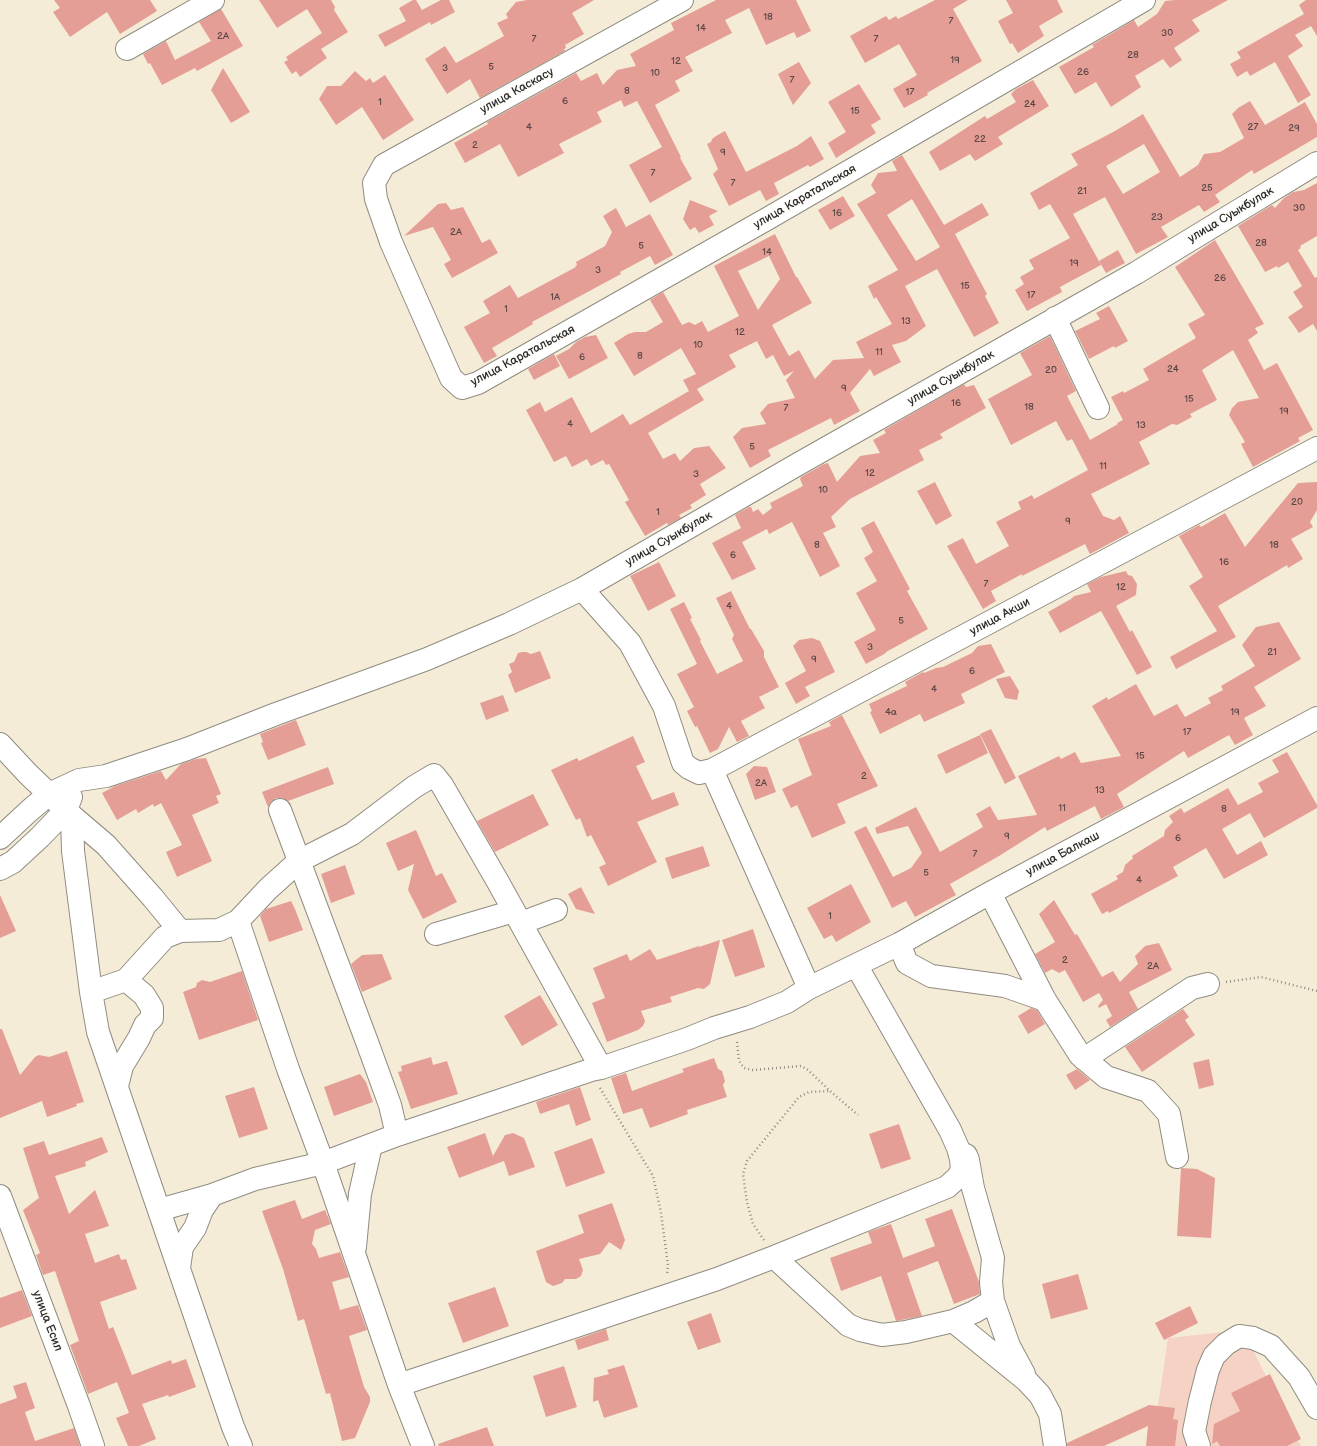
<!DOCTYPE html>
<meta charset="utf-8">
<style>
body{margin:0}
canvas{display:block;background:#f5ecd7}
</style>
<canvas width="1317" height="1446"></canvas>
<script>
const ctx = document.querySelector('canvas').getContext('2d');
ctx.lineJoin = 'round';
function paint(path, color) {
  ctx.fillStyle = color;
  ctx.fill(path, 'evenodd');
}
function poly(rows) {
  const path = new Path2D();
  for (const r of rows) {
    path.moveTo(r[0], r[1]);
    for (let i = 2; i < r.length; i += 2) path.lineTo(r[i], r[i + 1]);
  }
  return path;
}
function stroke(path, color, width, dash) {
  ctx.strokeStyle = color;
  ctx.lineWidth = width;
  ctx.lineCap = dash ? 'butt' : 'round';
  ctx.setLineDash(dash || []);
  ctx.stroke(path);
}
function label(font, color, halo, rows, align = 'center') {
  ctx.font = font + ' "Balsamiq Sans",sans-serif';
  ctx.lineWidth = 3;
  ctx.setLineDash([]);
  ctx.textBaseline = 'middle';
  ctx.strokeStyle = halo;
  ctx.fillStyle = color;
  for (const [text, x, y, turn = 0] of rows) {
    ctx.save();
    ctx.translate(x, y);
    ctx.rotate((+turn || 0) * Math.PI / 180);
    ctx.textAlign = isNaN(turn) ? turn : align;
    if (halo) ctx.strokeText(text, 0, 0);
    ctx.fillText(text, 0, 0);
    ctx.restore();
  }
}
const built = poly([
 [1243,1330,1301,1446,1152,1446,1168,1338]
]);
const building = poly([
 [54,0,150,0,157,11,120,34,107,12,70,37,53,12,60,8],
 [259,0,331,0,335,7,334,10,348,32,321,49,327,58,300,77,296,71,292,74,284,62,288,60,286,57,322,33,307,9,277,28],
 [413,0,416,0,422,10,441,0,449,0,455,12,431,25,430,22,385,47,378,35,406,21,399,8],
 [527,0,594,0,572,13,584,34,565,45,566,48,564,49,565,51,480,98,470,79,447,94,425,59,445,46,456,63,504,36,497,23,508,18,506,14,516,2],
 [716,0,796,0,811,31,797,38,794,32,766,45,749,8,725,20,732,33,685,57,693,71,675,81,680,91,655,105,681,157,680,158,692,179,650,203,629,165,662,147,637,101,624,107,621,100,597,112,602,122,559,144,564,153,518,177,500,144,465,163,454,143,488,124,487,122,576,73,581,81,597,73,603,85,617,70,636,66,630,54,674,30,671,23],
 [935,0,968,0,953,9,982,61,927,93,928,95,904,108,893,89,917,75,899,44,865,63,850,36,886,16,889,20,896,16,898,19],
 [1006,0,1057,0,1063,12,1039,26,1044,36,1018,53,1012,43,1010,44,998,21,1013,13],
 [1175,0,1228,0,1192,20,1200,31,1174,48,1182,60,1170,68,1163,59,1135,76,1141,87,1111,107,1096,82,1075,94,1059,67,1094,47,1092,45,1134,20,1138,27,1157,14,1165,1],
 [1306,0,1317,0,1317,36,1311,26,1295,35,1303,46,1288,56,1311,95,1298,103,1275,62,1250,76,1247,71,1237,77,1230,64,1241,58,1237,52,1304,14,1299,5],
 [221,9,243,46,197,71,195,68,162,85,150,63,148,64,143,54,166,41,175,60,211,41,199,22],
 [799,62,811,83,793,105,778,74],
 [223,68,250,112,231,123,211,90],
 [355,71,366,81,370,78,373,83,385,75,414,120,383,140,362,107,336,125,319,99,327,86,341,86],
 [1033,80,1049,106,998,137,1003,144,975,161,970,154,940,171,929,152,985,116,987,119,1016,102,1011,94,1016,89],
 [859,84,881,119,871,125,876,133,836,158,828,143,846,132,828,102],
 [1250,101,1265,125,1305,102,1317,124,1317,137,1254,174,1252,170,1215,195,1220,202,1204,212,1199,205,1161,227,1168,237,1136,254,1105,197,1073,214,1101,265,1060,287,1062,292,1027,311,1015,290,1024,284,1020,277,1034,269,1029,260,1070,238,1050,204,1039,210,1030,193,1078,165,1071,154,1115,131,1143,114,1180,177,1198,165,1204,154,1220,152,1244,138,1232,114,1238,108],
 [1144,144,1160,172,1123,194,1106,166],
 [725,131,746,172,797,146,811,136,824,159,810,167,808,165,774,183,779,194,766,201,760,190,729,206,713,174,718,169,707,144,711,142,712,139,716,136],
 [902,155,944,225,982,203,989,215,955,234,987,294,985,296,999,323,974,337,937,269,905,286,926,326,906,341,892,345,901,362,874,376,870,369,850,393,860,411,834,425,831,418,768,450,771,456,750,468,733,437,742,428,766,424,760,413,768,404,795,398,786,380,794,371,784,376,773,355,766,359,757,341,729,355,736,367,697,389,704,400,648,433,663,459,675,453,680,461,694,448,709,446,726,468,700,484,706,495,690,505,692,508,679,515,681,518,668,525,667,523,645,536,625,502,629,500,609,464,606,465,603,460,591,466,587,459,572,467,566,456,554,462,526,410,540,402,545,412,572,397,591,433,623,414,630,425,689,391,683,380,696,374,681,348,634,376,614,343,628,334,635,332,646,332,663,322,650,300,663,292,682,325,689,322,695,325,702,321,708,332,739,316,714,266,775,234,796,277,797,277,812,303,772,325,789,356,799,350,815,379,833,360,864,358,856,342,892,324,876,297,874,299,868,286,898,270,857,204,876,193,871,185,878,173,897,171,892,161],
 [912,199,940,247,916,261,887,215],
 [769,256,780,279,758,310,738,271],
 [1317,183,1317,236,1300,246,1301,248,1298,250,1315,278,1317,277,1317,331,1313,324,1299,333,1288,317,1303,307,1293,292,1302,286,1288,262,1278,268,1277,266,1265,272,1238,226,1272,205,1275,208,1284,198,1293,192,1304,190],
 [843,196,855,216,830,230,818,210],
 [690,200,718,211,709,216,714,225,699,233,695,227,690,230,683,219],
 [446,203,451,210,463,207,482,243,490,239,498,253,452,278,444,264,451,260,433,227,404,236,438,204],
 [616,208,626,227,650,214,673,255,655,265,650,256,620,272,621,274,532,322,533,324,492,348,497,356,484,363,464,327,490,313,483,301,510,285,518,298,576,267,575,266,577,265,576,262,605,246,612,232,603,216],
 [1215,240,1264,324,1255,328,1258,333,1248,340,1264,370,1277,363,1313,430,1298,438,1300,441,1253,467,1241,444,1245,442,1229,415,1232,408,1238,402,1259,398,1233,350,1202,370,1217,400,1190,414,1192,417,1177,425,1172,424,1139,442,1150,464,1091,494,1103,516,1114,520,1120,516,1129,533,1090,554,1085,544,1022,576,1022,574,991,591,996,601,983,609,947,546,963,538,976,564,1009,546,996,522,1021,509,1018,502,1032,495,1034,499,1088,470,1072,439,1067,441,1056,421,1011,445,988,399,1032,375,1020,353,1050,336,1076,391,1067,396,1090,440,1118,424,1117,423,1123,420,1111,397,1123,391,1124,393,1149,380,1143,369,1196,338,1188,324,1205,315,1175,267],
 [1118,250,1125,263,1106,273,1099,261],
 [1109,306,1128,341,1115,348,1114,346,1089,359,1075,331,1100,319,1096,313],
 [596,335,608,358,569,379,556,356,569,349,576,342,585,337],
 [554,354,560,366,534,380,528,369],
 [964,384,966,387,974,385,986,408,940,434,943,438,919,450,924,460,850,499,831,517,836,527,823,533,840,566,820,577,792,522,769,534,767,529,742,542,756,569,732,580,712,543,741,528,735,515,749,507,751,507,753,512,758,509,763,515,772,508,770,503,803,486,800,479,801,477,824,464,828,463,837,482,860,456,880,453,873,440,886,433,884,430],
 [935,482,952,516,936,525,917,491],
 [1317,482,1317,510,1310,522,1313,527,1291,539,1303,559,1288,568,1287,565,1218,606,1236,637,1176,669,1170,657,1217,631,1189,586,1203,577,1179,536,1199,525,1201,527,1225,513,1245,547,1298,483],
 [874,521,910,589,907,591,928,629,886,652,886,653,866,664,854,642,876,630,856,593,877,581,864,558,873,552,861,528],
 [659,562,676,596,648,611,630,576],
 [1126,571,1128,575,1132,576,1137,584,1136,595,1116,606,1130,632,1132,630,1152,667,1137,675,1101,611,1060,633,1048,612,1071,599,1074,596,1091,592,1087,584,1101,577],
 [731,591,750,629,751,629,764,651,764,657,779,687,759,697,765,708,741,721,749,736,737,742,729,727,718,749,710,753,697,726,695,727,687,711,694,707,677,674,697,664,670,609,684,602,692,618,690,619,701,640,700,641,717,674,743,661,732,639,734,635,716,598],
 [1279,622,1301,659,1254,687,1266,706,1244,718,1253,735,1235,745,1229,735,1188,758,1184,751,1117,794,1124,807,1101,819,1095,806,1047,831,1045,827,999,856,950,884,956,895,915,917,906,901,892,908,854,832,866,826,893,877,911,868,922,853,908,826,877,834,875,828,916,807,940,852,983,827,976,814,990,806,998,820,1037,815,1018,776,1059,756,1061,759,1075,752,1081,763,1121,756,1092,706,1107,697,1108,700,1136,684,1154,716,1177,704,1185,717,1211,703,1208,698,1223,690,1221,686,1255,666,1242,645,1256,627],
 [812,638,820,641,835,672,805,687,810,696,796,704,785,683,806,671,793,646,799,640],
 [991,644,1005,672,961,694,965,703,924,722,920,714,880,734,870,712,872,711,869,704,907,686,905,682,923,672,924,673,936,668,943,667,972,653,978,646],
 [540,651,551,678,515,693,508,675,512,672,509,664,514,662,518,653,522,652,526,652,531,654],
 [1010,676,1019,691,1017,700,1005,698,996,679],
 [503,695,509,711,486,720,480,703],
 [842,715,878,786,837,804,846,823,812,838,797,805,791,808,782,789,812,775,798,739,831,726,829,722],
 [296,720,306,745,268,760,261,743,263,742,260,734],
 [991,729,1016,778,1005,784,980,734],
 [980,735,988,753,946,774,937,755],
 [633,736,645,762,636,766,652,800,674,792,679,805,637,822,657,862,608,886,599,867,606,864,591,835,587,837,580,818,576,820,551,770,577,758,579,761],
 [1287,752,1317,805,1317,808,1264,838,1250,813,1222,829,1237,855,1261,841,1268,855,1224,879,1206,848,1173,867,1178,876,1109,913,1108,911,1102,914,1091,894,1118,879,1116,876,1123,872,1125,865,1133,858,1132,856,1164,836,1165,830,1173,822,1169,816,1181,808,1184,813,1228,788,1238,805,1263,792,1258,783,1279,772,1272,760],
 [206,758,221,794,216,796,219,803,192,815,212,861,177,877,166,852,182,845,161,803,154,807,153,804,138,813,136,809,117,820,102,793,115,786,161,771,166,780,181,764,196,759],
 [754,766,767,767,776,792,755,800,746,774],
 [328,767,334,784,288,801,282,798,276,798,271,802,268,807,262,792],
 [533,794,549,825,495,852,477,821],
 [416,830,436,876,442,873,457,902,423,919,408,890,414,864,398,871,386,843],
 [703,846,710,866,672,879,665,858],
 [345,865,355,894,331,903,321,874],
 [851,884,871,922,836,942,832,935,824,939,807,908],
 [581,887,595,914,576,909,568,894],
 [0,895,16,931,0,938],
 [1054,900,1075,935,1077,934,1102,977,1113,971,1120,982,1138,964,1135,956,1145,946,1159,943,1172,970,1129,992,1138,1009,1110,1027,1106,1020,1112,1016,1106,1004,1099,1008,1098,1006,1103,1000,1099,993,1083,1002,1065,970,1059,973,1052,969,1045,973,1035,954,1055,942,1039,914],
 [291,901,295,909,303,930,269,942,260,916,266,909],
 [753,929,765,967,735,977,722,940],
 [720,940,710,984,704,989,698,988,670,997,672,1002,641,1011,645,1021,643,1026,638,1030,607,1042,592,1003,605,998,593,968,627,954,630,961,650,949,657,960,699,946,699,947],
 [382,954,392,979,362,992,351,964,362,955],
 [242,971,258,1020,199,1040,183,992,196,987,197,983,202,980,210,982],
 [540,995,558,1025,522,1046,504,1016],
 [1031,1008,1037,1010,1045,1024,1028,1034,1018,1016],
 [1183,1009,1189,1017,1185,1020,1195,1035,1142,1072,1125,1047],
 [0,1029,2,1029,20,1075,35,1057,39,1055,49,1057,67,1051,84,1102,76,1104,77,1106,47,1117,42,1101,0,1118],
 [431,1057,433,1065,447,1061,458,1094,411,1109,398,1072,402,1071,401,1066],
 [714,1058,718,1069,722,1071,725,1081,723,1085,727,1097,687,1110,688,1114,650,1128,642,1108,623,1114,611,1078,626,1073,632,1091,684,1072,682,1069],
 [1209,1059,1214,1085,1199,1089,1193,1063],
 [1077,1069,1090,1080,1075,1090,1066,1075],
 [360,1074,366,1082,373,1102,334,1116,324,1087],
 [254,1087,268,1129,239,1138,225,1096],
 [580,1087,591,1120,576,1126,569,1104,540,1114,536,1102],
 [899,1124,911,1159,881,1169,869,1134],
 [485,1133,493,1156,505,1135,513,1133,524,1138,535,1167,509,1176,504,1161,459,1178,447,1147],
 [102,1137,108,1152,85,1162,86,1166,55,1176,69,1214,95,1190,109,1226,85,1234,95,1263,119,1254,121,1260,126,1259,137,1289,100,1302,109,1329,113,1327,132,1375,171,1360,172,1364,186,1359,196,1387,169,1397,168,1395,142,1404,156,1439,139,1446,128,1446,116,1418,129,1413,117,1382,88,1394,70,1345,79,1341,55,1271,43,1275,36,1255,40,1253,23,1210,39,1198,23,1148,44,1141,49,1155],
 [592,1138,605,1173,566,1187,554,1152],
 [1181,1168,1197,1169,1215,1178,1211,1238,1177,1236],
 [295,1200,302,1219,325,1210,331,1224,315,1230,312,1244,316,1249,319,1258,340,1252,349,1277,332,1282,340,1310,358,1305,367,1330,349,1336,364,1387,370,1397,370,1402,355,1438,342,1441,330,1393,326,1394,304,1319,298,1321,283,1269,262,1211],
 [612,1203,625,1240,621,1250,609,1242,600,1254,579,1259,583,1270,581,1276,576,1279,565,1279,562,1283,553,1286,546,1282,536,1251,584,1233,578,1215],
 [952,1209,979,1282,980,1294,954,1304,938,1261,907,1273,922,1316,896,1321,881,1276,841,1291,830,1258,872,1243,868,1232,891,1224,903,1258,935,1246,925,1219],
 [1078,1274,1088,1309,1051,1319,1042,1284],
 [495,1287,509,1326,463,1343,448,1303],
 [22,1290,32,1316,0,1328,0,1298],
 [1190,1306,1198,1323,1164,1340,1155,1323],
 [711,1313,721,1342,698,1350,687,1322],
 [606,1329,609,1340,578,1350,575,1340],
 [624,1365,638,1407,604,1418,598,1400,593,1402,594,1378,609,1374,607,1370],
 [564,1366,577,1407,546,1417,533,1376],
 [1270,1374,1301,1439,1287,1446,1220,1446,1217,1441,1212,1444,1214,1424,1240,1411,1231,1393],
 [26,1382,35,1408,25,1412,35,1441,74,1428,80,1446,0,1446,0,1404,17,1398,13,1386],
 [1149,1405,1175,1408,1173,1419,1178,1420,1175,1446,1146,1446,1148,1426,1104,1446,1067,1446,1067,1443],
 [487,1427,494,1446,439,1446,438,1444]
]);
const path = poly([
 [1226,982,1261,977,1317,991],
 [737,1042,739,1061,744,1068,753,1070,801,1066,808,1070,830,1091,858,1115],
 [600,1088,653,1176,661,1213,668,1265,667,1275],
 [764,1240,753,1224,747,1202,743,1174,747,1161,799,1097,809,1092,830,1091]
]);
const minor = poly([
 [682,0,384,165,374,183,376,199,391,242,451,378,462,388,478,383,767,219,1144,0],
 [127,49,213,0],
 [1055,318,1098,408],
 [582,589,630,643,664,706,683,763,689,768,699,773,712,770,1317,448],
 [0,744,28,774,72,816,73,851,91,992,98,1032,233,1427,241,1446],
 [712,770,809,988],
 [280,810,367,1042,390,1105,397,1135],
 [72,816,106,845,153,898,180,931],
 [0,838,29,811,49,794,79,780,106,776,187,749,276,714,427,659,509,624,582,589,800,463,1136,273,1317,163],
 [0,869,13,862,40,837,66,810,71,797],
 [990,893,1045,1000,1080,1055,1106,1077,1148,1091,1169,1114,1177,1157],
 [238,921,288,1069,323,1163,399,1385,423,1446],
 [521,923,556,910],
 [436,934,514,911],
 [899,944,907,963,931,976,1005,986,1045,1000],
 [91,992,126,980,165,937,180,931,219,930,238,921,268,889,299,861,352,834,414,787,434,775,442,785,498,882,601,1068],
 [1084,1059,1192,988,1208,984],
 [117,1086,122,1066,139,1038,145,1025,152,1018,152,1008,144,995,126,980],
 [966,1155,968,1160,973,1188,993,1258,991,1282,993,1301,1009,1346,1024,1374],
 [0,1196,79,1406,93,1446],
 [159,1210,212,1195],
 [355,1247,360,1194,371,1145],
 [774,1257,848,1325,860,1330,882,1335,906,1332,953,1321,1027,1381,1040,1395,1050,1414,1055,1446],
 [179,1268,182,1247,195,1228,202,1210,212,1195,255,1179,323,1163,397,1135,591,1070,601,1068,687,1039,714,1028,750,1017,787,1002,809,988,899,944,990,893,1317,718],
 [953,1321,974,1312,993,1301],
 [399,1385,717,1279,774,1257,947,1187,957,1178,962,1170,961,1159,958,1148,950,1130,856,965],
 [1199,1446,1194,1431,1200,1401,1208,1370,1214,1356,1226,1344,1239,1336,1253,1338,1271,1346,1299,1377,1317,1408]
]);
const numberNames = [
 ["18",768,17],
 ["7",951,21],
 ["14",701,28],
 ["30",1167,33],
 ["2А",223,36],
 ["7",534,39],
 ["7",876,39],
 ["28",1133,55],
 ["19",955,60],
 ["12",676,61],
 ["5",491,67],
 ["3",445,68],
 ["26",1083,72],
 ["10",655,73],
 ["7",792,80],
 ["8",627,91],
 ["17",910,92],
 ["6",565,101],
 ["1",380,102],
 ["24",1030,104],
 ["15",855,111],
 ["4",529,127],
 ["27",1253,127],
 ["29",1294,128],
 ["22",980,139],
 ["2",475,145],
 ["9",723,152],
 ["7",653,173],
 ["7",733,183],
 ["25",1207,188],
 ["21",1082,191],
 ["30",1299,208],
 ["16",837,213],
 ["23",1157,217],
 ["2А",456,232],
 ["28",1261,243],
 ["5",641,246],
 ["14",767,252],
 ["19",1074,263],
 ["3",598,270],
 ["26",1220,278],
 ["15",965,286],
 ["17",1031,295],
 ["1А",555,297],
 ["1",506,309],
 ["13",906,321],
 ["12",740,332],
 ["10",698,345],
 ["11",879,352],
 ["8",640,356],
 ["6",582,357],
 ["24",1173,369],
 ["20",1051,370],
 ["9",844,388],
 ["15",1189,399],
 ["16",956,403],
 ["18",1029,407],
 ["7",786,408],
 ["19",1284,411],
 ["4",570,424],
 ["13",1141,425],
 ["5",752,447],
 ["11",1103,466],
 ["12",870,473],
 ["3",696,474],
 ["10",823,490],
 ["20",1297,502],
 ["1",658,512],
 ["9",1068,521],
 ["8",817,545],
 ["18",1274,545],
 ["6",733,555],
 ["16",1224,562],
 ["7",986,584],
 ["12",1121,587],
 ["4",729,606],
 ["5",901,621],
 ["3",870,647],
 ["21",1272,652],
 ["9",814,659],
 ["6",972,671],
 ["4",934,689],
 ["4а",891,712],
 ["19",1235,712],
 ["17",1187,732],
 ["15",1140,756],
 ["2",864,776],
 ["2А",761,783],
 ["13",1100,790],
 ["11",1062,808],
 ["8",1224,809],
 ["9",1007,836],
 ["6",1178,838],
 ["7",975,854],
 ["5",926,873],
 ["4",1139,880],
 ["1",830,916],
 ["2",1065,960],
 ["2А",1153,966]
];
const streetNames = [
 ["улица Каскасу",517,91,-29],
 ["улица Каратальская",805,197,-30],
 ["улица Суыкбулак",1231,215,-31],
 ["улица Каратальская",523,356,-28],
 ["улица Суыкбулак",951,378,-30],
 ["улица Суыкбулак",669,539,-30],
 ["улица Акши",1000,617,-28],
 ["улица Балкаш",1063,854,-28],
 ["улица Есил",47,1321,69]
];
paint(built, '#f6d2c4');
paint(building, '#e59e96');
stroke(minor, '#908c81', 24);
stroke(path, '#908c81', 2.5, [1, 3]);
stroke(minor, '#fff', 22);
label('10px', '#5a4846', null, numberNames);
label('12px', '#2b2b2b', '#fdfcf7', streetNames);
</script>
